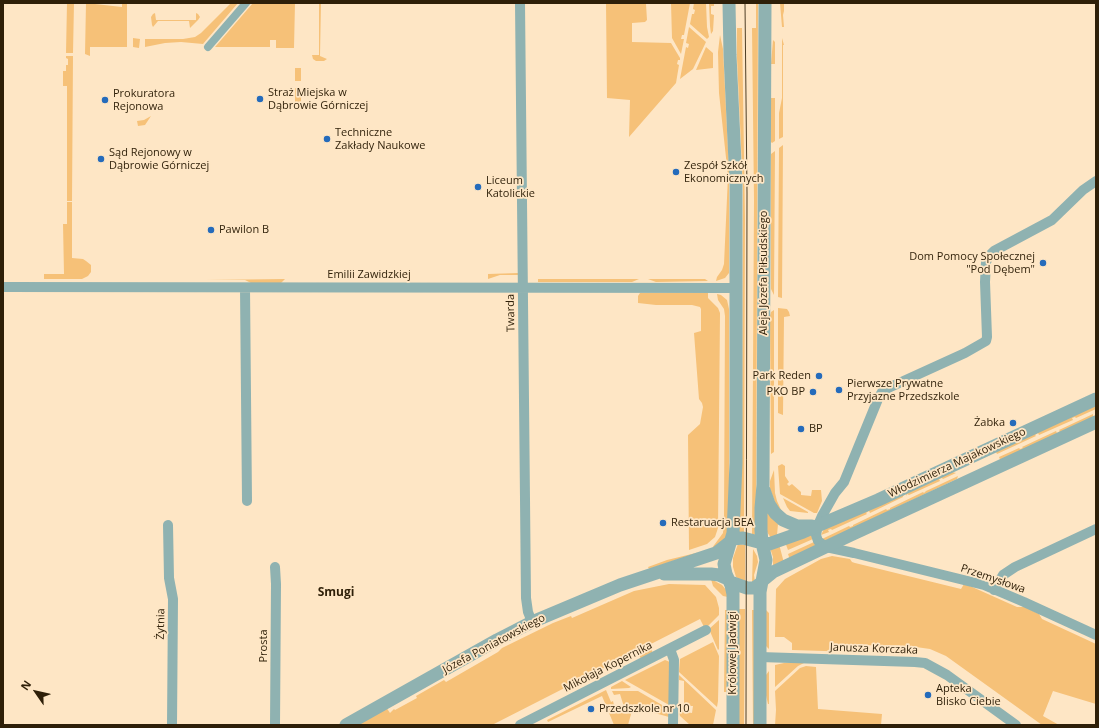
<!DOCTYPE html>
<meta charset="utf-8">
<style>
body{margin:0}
#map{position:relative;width:1099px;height:728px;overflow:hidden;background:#fee6c5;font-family:"Open Sans",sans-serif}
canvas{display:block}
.frame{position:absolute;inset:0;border:4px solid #2e1f08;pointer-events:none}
.north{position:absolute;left:16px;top:672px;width:40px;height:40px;-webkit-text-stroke:3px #fee6c5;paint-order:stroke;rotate:304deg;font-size:11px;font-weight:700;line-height:16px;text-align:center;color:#2e1f08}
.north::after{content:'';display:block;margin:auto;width:14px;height:18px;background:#2e1f08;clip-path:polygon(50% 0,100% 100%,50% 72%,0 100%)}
</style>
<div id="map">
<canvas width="1099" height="728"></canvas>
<div class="frame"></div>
<div class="north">N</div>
</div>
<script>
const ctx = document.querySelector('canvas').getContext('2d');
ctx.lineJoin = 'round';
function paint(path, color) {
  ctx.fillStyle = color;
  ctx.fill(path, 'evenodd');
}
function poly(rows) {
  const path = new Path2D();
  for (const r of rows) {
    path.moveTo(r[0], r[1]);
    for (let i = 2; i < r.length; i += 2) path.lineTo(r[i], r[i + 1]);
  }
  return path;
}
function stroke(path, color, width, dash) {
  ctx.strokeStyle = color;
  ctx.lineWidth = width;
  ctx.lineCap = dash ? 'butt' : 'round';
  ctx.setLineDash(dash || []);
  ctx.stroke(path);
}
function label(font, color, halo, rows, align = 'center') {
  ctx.font = font + ' "Open Sans",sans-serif';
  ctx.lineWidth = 3.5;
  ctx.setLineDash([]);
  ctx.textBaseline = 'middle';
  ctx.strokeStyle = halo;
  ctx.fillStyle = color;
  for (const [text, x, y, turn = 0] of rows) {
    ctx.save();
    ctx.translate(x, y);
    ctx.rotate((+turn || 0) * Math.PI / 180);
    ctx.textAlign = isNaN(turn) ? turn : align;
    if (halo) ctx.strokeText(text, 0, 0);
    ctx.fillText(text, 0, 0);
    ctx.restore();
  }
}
const green = poly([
 [67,3,74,3,73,53,66,53],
 [86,3,122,7,122,3,127,3,127,47,90,47,90,56,85,54],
 [231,3,238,3,203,44,181,42,165,43,145,47,145,39,183,39,195,37,201,33],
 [253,3,295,3,294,48,276,48,276,40,270,40,270,47,215,47],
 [319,3,321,3,320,56,327,59,324,61,316,61,313,59,312,55,319,55],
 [606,3,642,3,646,4,647,20,645,22,632,23,632,42,671,43,680,58,680,60,678,60,677,64,679,65,676,83,629,137,630,100,607,98],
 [671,3,690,3,684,35,682,35,681,39,684,39,681,54,672,38],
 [694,3,706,3,707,27,709,37,707,39,690,24,692,14,694,14,695,10,693,9],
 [709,3,714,3,714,6,711,6,711,14,714,15,713,31,711,34,710,26],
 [737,3,737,28,742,28,745,219,744,532,738,534,742,464,743,188,737,58],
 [756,3,758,3,756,534,752,536,754,200,752,28,756,28],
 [780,3,784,3,784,11,783,15,784,27,782,27],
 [155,13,156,20,196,20,196,13,198,14,200,17,198,20,190,28,189,21,158,21,153,27,152,25,151,17,153,14],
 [689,27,706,42,693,69,680,79,686,47,688,48,689,44,686,43],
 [720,35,723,49,729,170,729,273,725,278,716,281,717,277,722,270,724,264,728,176,719,93,718,52],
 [133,38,140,39,139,48,133,47],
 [782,38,784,45,783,45,783,137,779,139,779,113,782,98],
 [773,40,775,42,775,64,771,64],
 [706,47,713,53,713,68,696,70],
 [66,56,73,56,72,201,67,201,67,86,63,86,63,71,66,71,66,65,68,65,68,59,66,58],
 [295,68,301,68,301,81,295,81],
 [295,88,301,89,301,108,299,110,295,110],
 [771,98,775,98,775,141,772,143,771,142],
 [151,116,145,125,138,126,137,121,144,120],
 [783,145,782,298,778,297,779,148],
 [775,151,774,295,771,289,771,154],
 [67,202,72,202,72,258,83,259,86,261,91,265,91,272,88,276,82,279,44,279,44,274,64,274,63,224,67,224],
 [518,273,518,275,500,275,488,279,488,274],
 [285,279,281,283,253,284,245,280,206,280],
 [538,279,639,279,632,282,538,282],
 [648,279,705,279,708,281,656,282],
 [640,293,708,293,708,298,718,308,720,313,718,528,715,537,707,544,689,550,688,435,700,424,703,407,702,403,699,399,694,333,701,331,701,309,700,307,692,305,656,305,638,303,638,296],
 [717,294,721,295,727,300,729,309,729,524,727,535,721,545,712,548,723,533,724,519,725,316,724,309,718,300],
 [778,308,787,309,789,312,790,316,784,317,783,415,778,413],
 [774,310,774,452,771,454,770,316,771,312],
 [1096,404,1096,409,1076,418,1075,417,1072,418,1073,420,1039,435,1038,433,1035,435,1036,436,997,454,995,450],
 [1093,414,1093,416,1096,415,1096,418,1001,462,999,457,1019,448,1020,449,1023,448,1022,447,1056,431,1057,433,1060,431,1059,430],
 [782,464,785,466,785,476,789,482,787,484,789,486,792,484,801,492,801,495,811,496,812,490,821,490,822,501,817,513,814,513,780,494,778,466],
 [774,470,775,493,777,501,782,512,778,510,770,489,770,481],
 [948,471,956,473,943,479,942,478,939,479,940,481,909,495,907,494,906,496,906,494,903,496,903,497,870,513,869,511,866,513,867,514,832,530,831,529,828,530,829,532,821,535,824,529],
 [958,476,957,479,825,541,822,539,849,526,850,527,853,526,853,525,886,509,887,510,890,509,890,508,923,492,924,493,926,491],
 [783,498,808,512,808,513,790,511,787,507],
 [767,510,778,524,777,535,771,538,767,532],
 [810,532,813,539,788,550,785,542],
 [814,542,816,545,790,560,788,554],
 [738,544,745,545,745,583,736,577,733,567,733,558],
 [779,544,784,563,773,567,773,557,770,548],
 [753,549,757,556,758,562,754,575,755,582,752,583],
 [700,552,649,569,648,567,667,560],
 [832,556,850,559,852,562,855,563,961,589,964,584,970,586,1017,607,1025,607,1039,614,1042,619,1096,644,1096,704,1053,691,1043,716,1059,725,1042,725,946,656,930,649,909,646,857,645,856,652,792,650,792,643,784,637,775,637,776,589,785,579,821,559],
 [711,579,722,585,727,591,728,597,723,596,713,586],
 [669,584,705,585,716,597,719,608,719,615,708,626,704,627,700,619,492,725,355,725,386,707,390,713,394,709,395,710,417,698,416,696,444,680,446,682,498,652,502,648,553,623,571,616,572,618,634,591],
 [738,609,745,609,744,725,737,725],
 [725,610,728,610,728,672,726,692,724,692],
 [752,610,756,610,756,725,753,725],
 [766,610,769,613,769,649,766,646],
 [719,620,719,649,718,650,709,629],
 [713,642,719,656,718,701,717,707,679,672,680,659],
 [648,648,651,649,653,653,641,659,638,653],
 [665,660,670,662,669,705,625,680],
 [784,663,804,663,798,666,775,687,775,665],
 [806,666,816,667,818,709,882,714,881,725,775,725,776,710,775,691,800,668],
 [769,671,769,704,768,704,765,691,766,675],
 [679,675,716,710,713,725,690,725,680,716,679,711,692,713,693,706,686,706,686,708,684,708,684,681,679,680],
 [622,681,631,687,629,688,611,689,611,687],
 [606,690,611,702,613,701,615,709,624,707,620,694,614,695,612,691,638,691,669,709,669,717,633,707,628,725,614,725,602,696,548,722,547,720]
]);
const pedestrian = poly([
 [208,47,246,3]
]);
const minor = poly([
 [520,3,526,598,528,612,532,622],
 [1096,181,1083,190,1052,220,994,251,989,256,986,262,985,282,987,337,986,341,965,353,886,389,882,392,878,399,844,482,835,493,822,516,818,525,816,535,818,541,826,547,854,553,984,585,1024,602,1096,635],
 [3,287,736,288],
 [245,288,247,501],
 [168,525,169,578,173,599,172,725],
 [275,567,276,584,275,725],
 [994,590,1003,575,1015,567,1096,529],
 [670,649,674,660,673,725],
 [760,657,915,662,925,663,947,675,1016,725],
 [520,725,706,630]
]);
const tertiary = poly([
 [729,3,730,55,736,184,736,463,733,533,724,564,726,574,731,585,733,594,733,725],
 [764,490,769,504,775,513,783,520,797,526,812,526],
 [732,539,743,538,762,543,769,544,803,532,878,500,1096,399],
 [664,574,711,574,719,575,728,579],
 [762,581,773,572,851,535,1096,422],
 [730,582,747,588,754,588,761,583],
 [346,725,497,640,532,622,620,585,716,553,731,541],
 [760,725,760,592,766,560,762,543,761,530,761,508,763,485,765,3]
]);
const tram = poly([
 [745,3,747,193,746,725]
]);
const markers = [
 [260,99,4,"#256bbb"],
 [105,100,4,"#256bbb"],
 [327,139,4,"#256bbb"],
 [101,159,4,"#256bbb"],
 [676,172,4,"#256bbb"],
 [478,187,4,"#256bbb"],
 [211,230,4,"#256bbb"],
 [1043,263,4,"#256bbb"],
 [819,376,4,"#256bbb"],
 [839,390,4,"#256bbb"],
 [813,392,4,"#256bbb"],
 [1013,423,4,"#256bbb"],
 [801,429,4,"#256bbb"],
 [663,523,4,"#256bbb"],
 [928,695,4,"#256bbb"],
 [591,709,4,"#256bbb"]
];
const poiNames = [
 ["Straż Miejska w",268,93],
 ["Dąbrowie Górniczej",268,106],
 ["Prokuratora",113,94],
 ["Rejonowa",113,107],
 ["Techniczne",335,133],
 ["Zakłady Naukowe",335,146],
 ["Sąd Rejonowy w",109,153],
 ["Dąbrowie Górniczej",109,166],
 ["Zespół Szkół",684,166],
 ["Ekonomicznych",684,179],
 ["Liceum",486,181],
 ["Katolickie",486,194],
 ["Pawilon B",219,230],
 ["Dom Pomocy Społecznej",1035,257,"right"],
 ["\"Pod Dębem\"",1035,270,"right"],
 ["Park Reden",811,376,"right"],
 ["Pierwsze Prywatne",847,384],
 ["Przyjazne Przedszkole",847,397],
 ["PKO BP",805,392,"right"],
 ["Żabka",1005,423,"right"],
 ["BP",809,429],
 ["Restaruacja BEA",671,523],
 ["Apteka",936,689],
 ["Blisko Ciebie",936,702],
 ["Przedszkole nr 10",599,709]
];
const streetNames = [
 ["Aleja Józefa Piłsudskiego",764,273,-90],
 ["Emilii Zawidzkiej",369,275],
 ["Twarda",511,313,-91],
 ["Włodzimierza Majakowskiego",957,463,-25],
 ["Przemysłowa",993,579,19],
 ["Żytnia",161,624,-89],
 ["Józefa Poniatowskiego",494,644,-28],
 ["Prosta",264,646,-90],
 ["Janusza Korczaka",874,649,2],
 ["Królowej Jadwigi",733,653,-90],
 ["Mikołaja Kopernika",608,667,-27]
];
const neighbourhoodNames = [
 ["Smugi",336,593]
];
paint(green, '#f6c178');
stroke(pedestrian, '#8fb2b1', 8);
stroke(minor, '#8fb2b1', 10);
stroke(tertiary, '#8fb2b1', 13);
stroke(tram, '#4e3e25', 1);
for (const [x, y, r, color] of markers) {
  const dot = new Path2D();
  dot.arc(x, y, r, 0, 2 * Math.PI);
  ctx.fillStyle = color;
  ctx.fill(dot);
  stroke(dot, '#fee6c5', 1.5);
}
label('11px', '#2e1f08', '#fee6c5', poiNames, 'left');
label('11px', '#2e1f08', '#fee6c5', streetNames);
label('bold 12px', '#2e1f08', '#fee6c5', neighbourhoodNames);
</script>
